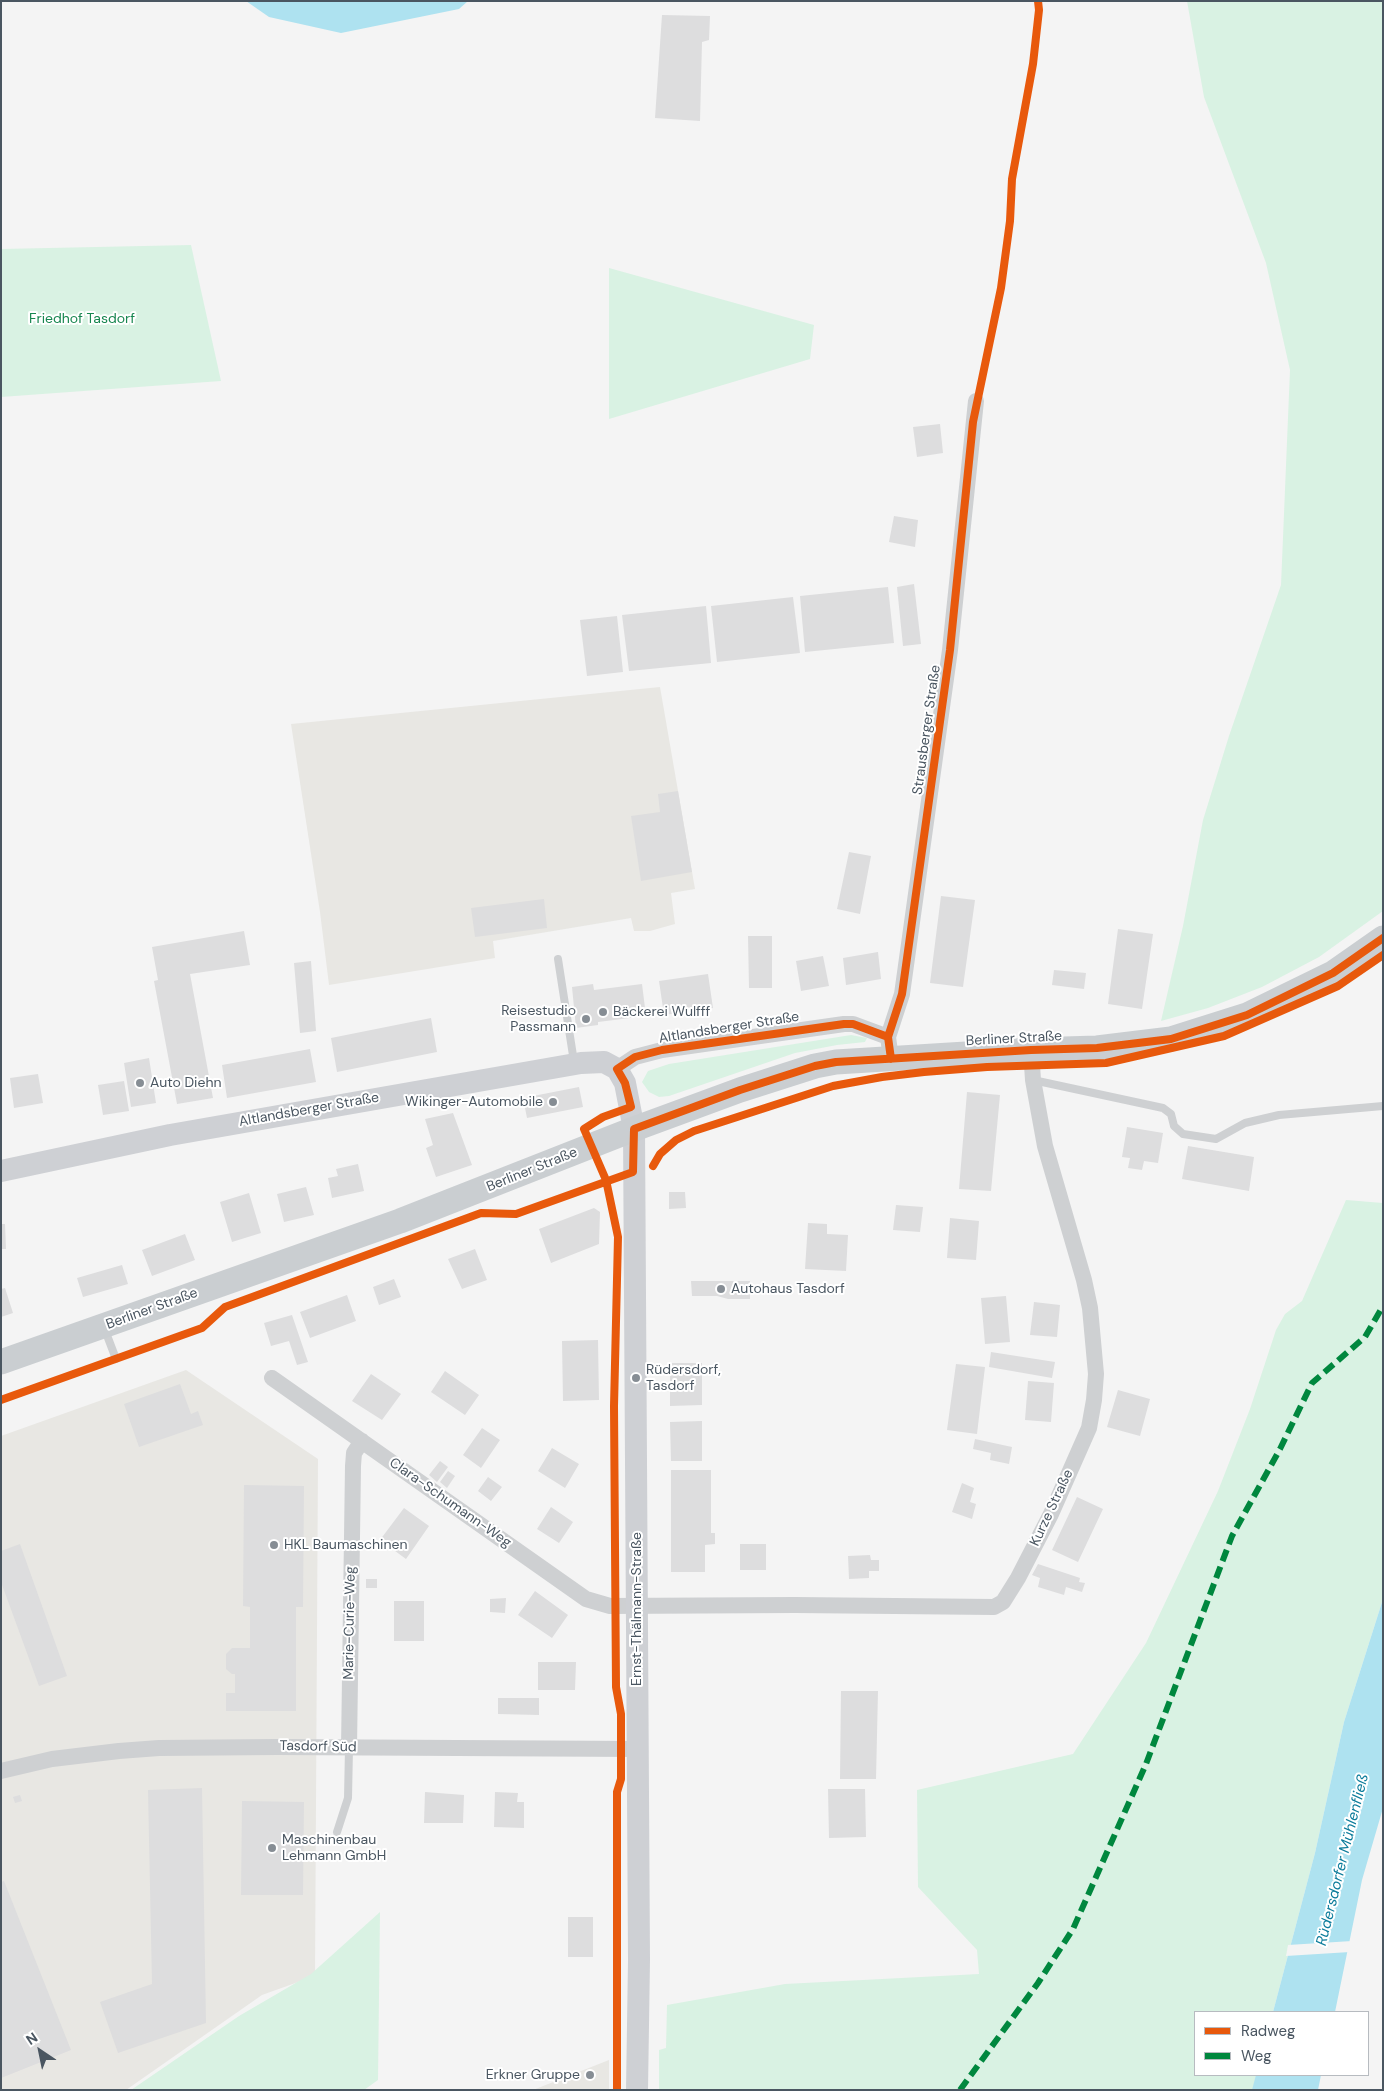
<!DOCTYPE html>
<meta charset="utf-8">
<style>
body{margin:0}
#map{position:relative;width:1384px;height:2091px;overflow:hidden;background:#f4f4f4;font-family:"DM Sans",sans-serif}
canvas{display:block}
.frame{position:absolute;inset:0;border:2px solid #4a5661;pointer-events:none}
.legend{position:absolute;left:1194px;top:2011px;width:175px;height:65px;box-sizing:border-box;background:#fff;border:1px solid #b7bbc0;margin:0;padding:6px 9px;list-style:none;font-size:15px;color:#4a5661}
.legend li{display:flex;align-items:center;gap:10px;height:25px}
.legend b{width:25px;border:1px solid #b7bbc0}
.north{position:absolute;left:15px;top:2026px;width:50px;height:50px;-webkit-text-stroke:4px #fff;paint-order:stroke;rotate:326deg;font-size:14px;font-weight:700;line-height:20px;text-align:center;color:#4a5661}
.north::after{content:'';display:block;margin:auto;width:18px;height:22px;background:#4a5661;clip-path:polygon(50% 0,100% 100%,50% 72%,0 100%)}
</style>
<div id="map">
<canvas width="1384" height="2091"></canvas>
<div class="frame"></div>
<ul class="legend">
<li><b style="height:6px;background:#e8590c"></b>Radweg</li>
<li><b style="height:6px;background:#00873e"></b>Weg</li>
</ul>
<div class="north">N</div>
</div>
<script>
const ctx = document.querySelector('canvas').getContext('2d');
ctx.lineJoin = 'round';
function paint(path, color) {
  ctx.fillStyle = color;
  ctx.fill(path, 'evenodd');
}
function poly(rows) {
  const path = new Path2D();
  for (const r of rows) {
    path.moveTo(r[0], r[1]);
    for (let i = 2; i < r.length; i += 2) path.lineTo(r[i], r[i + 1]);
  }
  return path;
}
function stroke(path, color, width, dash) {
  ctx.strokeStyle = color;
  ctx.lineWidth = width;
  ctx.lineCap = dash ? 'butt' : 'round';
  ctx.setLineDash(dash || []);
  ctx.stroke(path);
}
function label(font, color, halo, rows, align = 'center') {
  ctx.font = font + ' "DM Sans",sans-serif';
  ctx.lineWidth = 4;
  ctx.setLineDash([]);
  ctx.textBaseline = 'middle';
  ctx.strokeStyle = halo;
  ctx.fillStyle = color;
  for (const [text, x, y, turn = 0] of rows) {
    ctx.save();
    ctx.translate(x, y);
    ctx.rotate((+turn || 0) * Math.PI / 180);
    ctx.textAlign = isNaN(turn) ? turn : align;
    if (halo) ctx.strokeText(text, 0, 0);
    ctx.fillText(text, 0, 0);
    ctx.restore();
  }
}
const commercial = poly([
 [660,687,695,889,671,893,675,924,650,931,634,931,631,918,493,941,495,958,329,985,320,912,291,724],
 [186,1370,318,1459,315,1976,262,1995,126,2090,1,2090,1,1436],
 [609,2060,609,2090,533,2090]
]);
const green = poly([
 [1187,1,1383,1,1383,911,1319,957,1262,987,1208,1008,1161,1021,1183,926,1203,820,1229,736,1281,585,1290,370,1266,263,1204,97],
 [191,245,221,381,1,397,1,249],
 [609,268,814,325,810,359,609,419],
 [851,1035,867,1038,865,1042,837,1045,795,1053,669,1096,659,1097,649,1092,642,1082,648,1071,669,1064],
 [1346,1200,1383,1203,1383,1599,1344,1722,1315,1853,1273,2012,1195,2012,1195,2075,1257,2075,1253,2090,659,2090,659,2050,666,2048,667,2005,785,1984,979,1974,977,1950,918,1887,917,1790,1073,1754,1146,1643,1218,1491,1250,1409,1276,1330,1285,1314,1302,1301],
 [380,1912,378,2080,364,2090,131,2090,239,2016,311,1974]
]);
const water = poly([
 [246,1,468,1,459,9,341,33,269,17],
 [1383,1599,1383,1808,1362,1880,1335,2012,1273,2012,1315,1853,1344,1722],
 [1256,2075,1321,2075,1318,2090,1252,2090]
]);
const pier = poly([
 [1352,1941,1350,1952,1286,1956,1288,1945]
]);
const building = poly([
 [662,15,710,16,709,40,702,42,700,121,655,118],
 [940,424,943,453,917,457,913,427],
 [894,516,918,520,915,547,889,542],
 [914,584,921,644,903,646,897,587],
 [888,587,894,643,805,652,800,596],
 [793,597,800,653,717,662,711,606],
 [706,606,711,663,629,671,622,615],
 [617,616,623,672,587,676,580,620],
 [678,791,692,872,641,881,631,816,660,812,658,794],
 [849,852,871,856,860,914,837,909],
 [941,896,975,900,963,987,930,983],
 [544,899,547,928,475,937,471,908],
 [1118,929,1153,934,1142,1009,1108,1004],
 [244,931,250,965,190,974,213,1098,177,1104,154,981,158,980,152,947],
 [748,936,772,936,772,988,749,988],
 [878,952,881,979,846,985,843,958],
 [823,956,829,986,801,991,796,961],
 [311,961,316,1031,300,1033,294,963],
 [1054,970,1086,973,1084,989,1052,985],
 [708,974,713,1008,664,1015,659,981],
 [593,984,594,990,642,984,646,1016,598,1022,598,1025,576,1028,572,987],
 [431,1018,437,1052,337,1072,331,1038],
 [310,1049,316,1082,227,1098,222,1065],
 [149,1058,156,1103,131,1107,124,1063],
 [38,1074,43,1103,14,1108,10,1078],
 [124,1081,129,1111,103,1115,98,1085],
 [579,1087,583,1107,527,1118,523,1098],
 [967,1092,1000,1095,991,1191,959,1189],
 [453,1113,472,1165,436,1177,426,1148,433,1145,425,1119],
 [1127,1127,1163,1133,1158,1163,1144,1161,1142,1170,1128,1168,1130,1158,1122,1157],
 [1188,1146,1254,1157,1249,1191,1182,1179],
 [358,1164,364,1191,332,1198,328,1178,338,1176,336,1169],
 [306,1187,314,1215,284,1222,277,1194],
 [669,1192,685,1192,686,1208,669,1209],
 [249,1193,261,1233,232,1242,220,1202],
 [896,1205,923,1207,920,1232,893,1230],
 [594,1208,600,1212,599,1244,551,1263,539,1229],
 [950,1218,979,1221,976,1260,947,1258],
 [808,1223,827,1224,827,1234,848,1235,846,1271,805,1269],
 [1,1224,5,1224,6,1249,1,1249],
 [185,1234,195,1260,152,1276,142,1250],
 [475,1249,487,1280,462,1289,448,1259],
 [122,1265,128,1284,83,1297,77,1278],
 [394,1279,401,1297,379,1305,373,1287],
 [691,1281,750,1281,750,1299,728,1299,717,1296,692,1296],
 [5,1288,13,1313,1,1317,1,1289],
 [347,1295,356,1321,310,1338,300,1312],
 [1006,1296,1010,1342,985,1344,981,1298],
 [1034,1302,1060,1305,1057,1337,1030,1335],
 [292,1315,308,1362,297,1365,289,1341,271,1346,264,1323],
 [598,1340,599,1400,563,1401,562,1341],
 [991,1352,1055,1362,1052,1378,989,1367],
 [670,1363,702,1363,702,1405,670,1406],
 [956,1364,985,1367,977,1434,947,1430],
 [445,1371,479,1395,465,1415,431,1392],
 [371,1374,401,1394,382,1420,352,1401],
 [1028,1381,1054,1383,1051,1422,1025,1420],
 [180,1384,191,1414,198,1411,203,1425,139,1447,124,1404],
 [1118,1390,1150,1399,1140,1436,1107,1427],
 [702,1421,702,1461,671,1461,670,1422],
 [482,1428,500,1440,481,1468,463,1455],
 [975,1439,1012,1447,1009,1464,990,1460,991,1453,973,1449],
 [552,1448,579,1464,565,1488,538,1471],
 [440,1461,448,1467,437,1482,429,1475],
 [671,1470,711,1470,711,1533,715,1533,715,1544,705,1545,705,1572,671,1572],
 [448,1471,455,1476,447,1488,440,1482],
 [488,1477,502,1487,491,1501,478,1491],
 [962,1483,974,1488,970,1502,976,1504,972,1519,952,1512],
 [244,1485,304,1486,303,1607,296,1607,296,1711,226,1711,226,1693,235,1693,235,1674,232,1674,226,1669,226,1654,232,1648,250,1648,250,1607,243,1606],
 [1077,1497,1103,1509,1078,1562,1052,1550],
 [551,1507,573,1522,559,1543,537,1529],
 [404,1508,429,1526,406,1559,380,1540],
 [20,1544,67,1676,39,1686,1,1582,1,1551],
 [740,1544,766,1544,766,1570,740,1570],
 [870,1555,871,1560,879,1560,879,1571,869,1571,869,1578,849,1579,848,1556],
 [1038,1564,1080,1578,1079,1582,1085,1583,1082,1592,1066,1587,1064,1595,1038,1587,1040,1578,1032,1575],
 [366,1579,377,1579,377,1588,366,1588],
 [535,1591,568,1615,552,1638,518,1615],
 [506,1598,505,1613,490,1612,490,1599],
 [394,1601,424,1601,424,1641,394,1641],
 [538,1662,576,1662,575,1690,538,1690],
 [841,1691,878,1691,876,1779,840,1779],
 [498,1698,539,1698,539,1715,498,1714],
 [202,1788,206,2023,118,2053,100,2002,152,1984,148,1790],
 [828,1789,865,1789,866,1837,829,1838],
 [425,1792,464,1795,463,1823,424,1823],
 [495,1792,518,1793,517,1802,524,1802,524,1828,494,1827],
 [20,1795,22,1801,15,1803,13,1797],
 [242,1801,304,1802,303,1895,241,1895],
 [4,1881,71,2050,1,2078,1,1882],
 [568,1917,593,1917,593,1957,568,1957]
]);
const lane = poly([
 [558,959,574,1062],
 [1033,1080,1163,1108,1171,1114,1174,1126,1183,1134,1216,1139,1245,1123,1279,1115,1383,1106],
 [105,1330,116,1359],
 [337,1832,348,1798,349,1748]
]);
const street = poly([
 [891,1059,888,1037,902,994,950,650,976,401],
 [617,1069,635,1057,662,1050,844,1024,853,1024,888,1037],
 [272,1378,586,1599,610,1606,795,1605,994,1607,1003,1602,1018,1578,1051,1514,1089,1428,1094,1400,1096,1374,1090,1308,1084,1280,1045,1146,1033,1080,1031,1050],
 [349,1748,353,1466,354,1453,362,1441],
 [1,1771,52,1759,119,1751,159,1748,277,1747,637,1749]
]);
const secondary = poly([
 [1,1171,170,1135,581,1063,604,1062,617,1069,625,1083,634,1129,639,1960,637,2090]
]);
const primary = poly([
 [1,1362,400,1221,634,1129,740,1090,815,1066,836,1062,1031,1050,1097,1048,1171,1039,1247,1015,1333,973,1383,938]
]);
const quiet = poly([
 [960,2090,1038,1983,1073,1929,1146,1764,1232,1536,1280,1449,1312,1383,1365,1337,1383,1306]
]);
const cycleway = poly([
 [891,1059,888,1037,902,994,950,650,973,422,1001,288,1010,221,1012,179,1033,64,1039,10,1038,1],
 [653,1166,660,1154,676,1140,694,1131,833,1086,882,1077,924,1072,987,1067,1106,1063,1224,1036,1338,986,1383,955],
 [1,1400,202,1328,225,1307,481,1213,516,1214,633,1172,634,1129,740,1090,815,1066,836,1062,1031,1050,1097,1048,1171,1039,1247,1015,1333,973,1383,938],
 [617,2090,617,1792,621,1779,621,1714,616,1687,614,1406,618,1237,606,1180,584,1129,603,1117,631,1107,625,1083,617,1069,635,1057,662,1050,844,1024,853,1024,888,1037]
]);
const markers = [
 [603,1012,5,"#868d94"],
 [586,1019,5,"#868d94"],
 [140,1083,5,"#868d94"],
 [553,1102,5,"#868d94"],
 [721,1289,5,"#868d94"],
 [636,1378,5,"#868d94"],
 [274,1545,5,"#868d94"],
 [272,1848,5,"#868d94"],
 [590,2075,5,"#868d94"]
];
const parkNames = [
 ["Friedhof Tasdorf",82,319]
];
const streetNames = [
 ["Strausberger Straße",927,730,-82],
 ["Altlandsberger Straße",729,1028,-9],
 ["Berliner Straße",1014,1039,-3],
 ["Altlandsberger Straße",309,1110,-10],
 ["Berliner Straße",532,1170,-22],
 ["Berliner Straße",152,1309,-20],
 ["Clara-Schumann-Weg",450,1503,35],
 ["Kurze Straße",1052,1508,-65],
 ["Ernst-Thälmann-Straße",637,1609,-90],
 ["Marie-Curie-Weg",350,1623,-89],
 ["Tasdorf Süd",318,1747,1]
];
const poiNames = [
 ["Reisestudio",576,1011,"right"],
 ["Passmann",576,1027,"right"],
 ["Bäckerei Wulfff",613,1012],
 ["Auto Diehn",150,1083],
 ["Wikinger-Automobile",543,1102,"right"],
 ["Autohaus Tasdorf",731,1289],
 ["Rüdersdorf,",646,1370],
 ["Tasdorf",646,1386],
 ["HKL Baumaschinen",284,1545],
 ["Maschinenbau",282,1840],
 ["Lehmann GmbH",282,1856],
 ["Erkner Gruppe",580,2075,"right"]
];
const waterNames = [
 ["Rüdersdorfer Mühlenfließ",1343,1860,-76]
];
paint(commercial, '#e8e7e3');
paint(green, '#d9f2e3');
paint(water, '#aee2f0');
paint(pier, '#f4f4f4');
paint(building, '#ddddde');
stroke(lane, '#ced0d2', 8);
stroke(street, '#ced0d2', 16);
stroke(secondary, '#ced0d4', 22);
stroke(primary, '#caced1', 25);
stroke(quiet, '#00873e', 6, [12, 6]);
stroke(cycleway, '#e8590c', 8);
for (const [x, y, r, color] of markers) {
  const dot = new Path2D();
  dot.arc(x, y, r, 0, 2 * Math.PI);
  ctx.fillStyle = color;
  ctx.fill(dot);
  stroke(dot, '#fff', 2);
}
label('14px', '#17864f', '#fff', parkNames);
label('14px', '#4a5661', '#fff', streetNames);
label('14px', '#4a5661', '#fff', poiNames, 'left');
label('italic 15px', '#0c7c9b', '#fff', waterNames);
</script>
